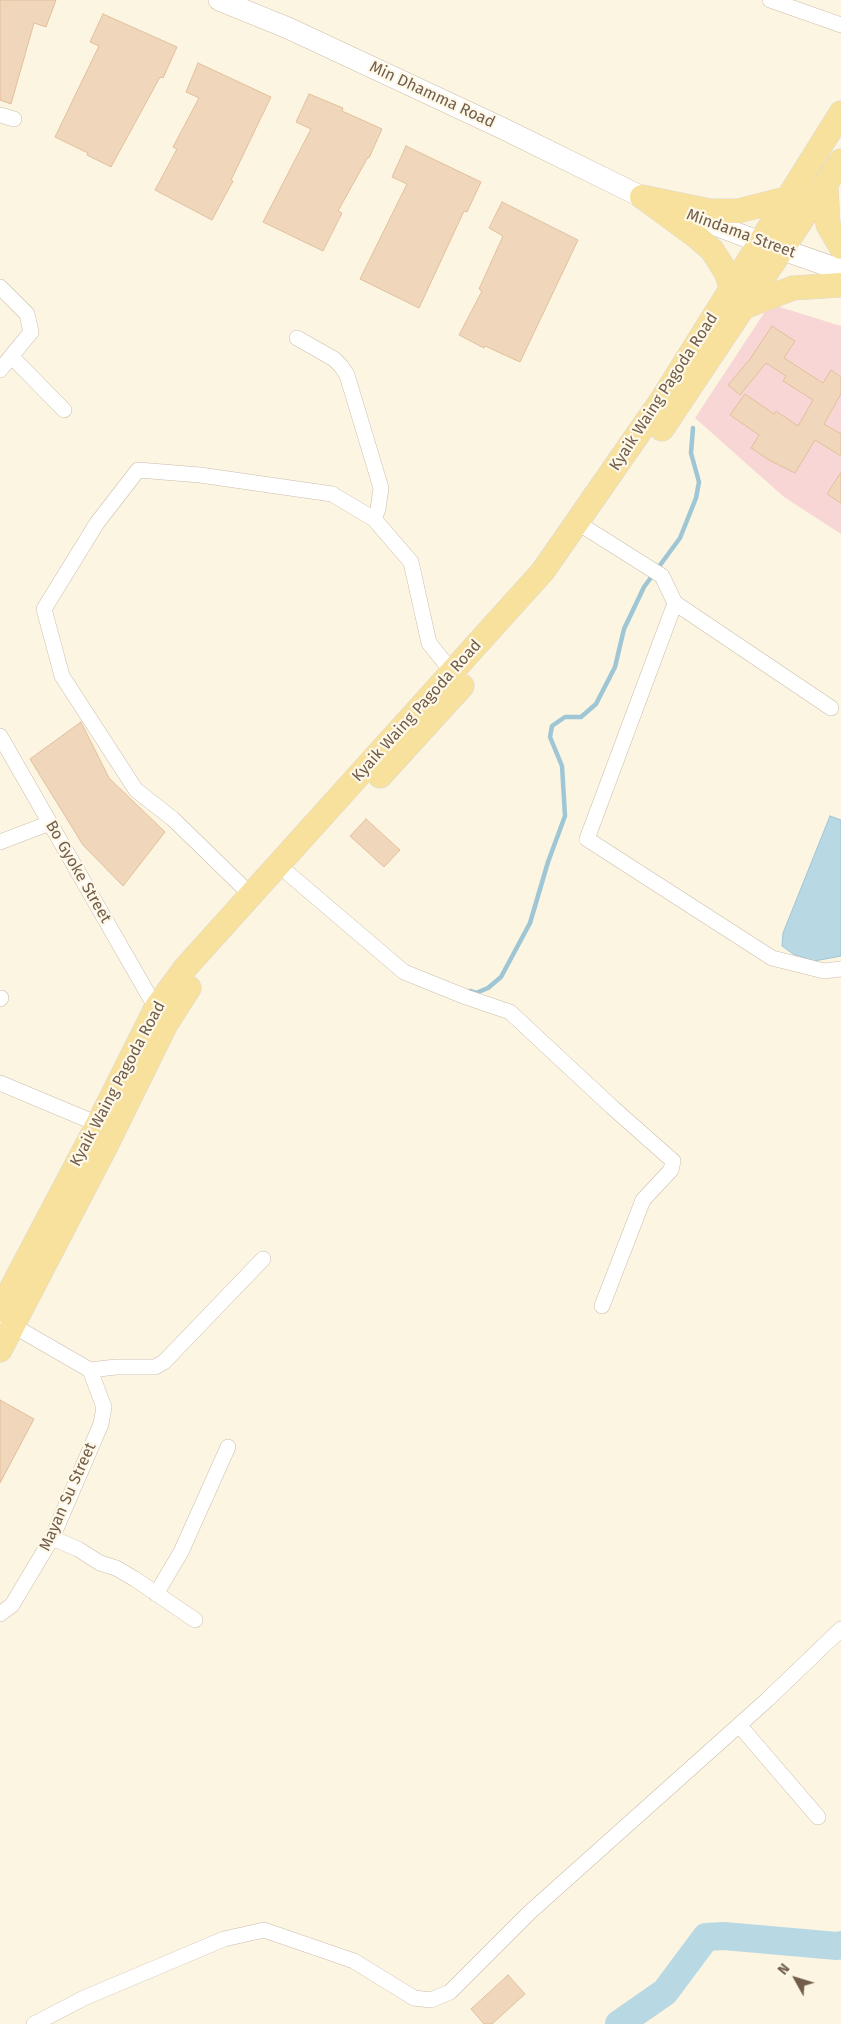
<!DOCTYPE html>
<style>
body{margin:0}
#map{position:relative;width:841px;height:2024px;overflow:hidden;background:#fbf5e2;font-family:"Fira Sans",sans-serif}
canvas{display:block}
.north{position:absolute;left:771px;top:1954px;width:50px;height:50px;-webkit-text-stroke:4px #fef8e8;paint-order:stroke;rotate:309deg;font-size:14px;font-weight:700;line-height:20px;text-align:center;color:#725d4a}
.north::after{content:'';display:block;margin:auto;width:18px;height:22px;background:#725d4a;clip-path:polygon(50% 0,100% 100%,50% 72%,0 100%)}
</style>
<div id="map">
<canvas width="841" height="2024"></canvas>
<div class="north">N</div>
</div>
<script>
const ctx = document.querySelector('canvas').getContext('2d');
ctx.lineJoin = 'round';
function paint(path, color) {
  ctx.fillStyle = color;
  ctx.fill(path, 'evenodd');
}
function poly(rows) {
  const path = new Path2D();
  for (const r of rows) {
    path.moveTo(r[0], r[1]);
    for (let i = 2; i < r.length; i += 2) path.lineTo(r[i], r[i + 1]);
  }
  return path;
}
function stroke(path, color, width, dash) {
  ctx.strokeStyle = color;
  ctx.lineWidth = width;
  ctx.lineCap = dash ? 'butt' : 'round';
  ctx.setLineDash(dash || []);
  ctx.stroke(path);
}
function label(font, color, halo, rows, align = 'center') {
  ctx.font = font + ' "Fira Sans",sans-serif';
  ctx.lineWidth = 4.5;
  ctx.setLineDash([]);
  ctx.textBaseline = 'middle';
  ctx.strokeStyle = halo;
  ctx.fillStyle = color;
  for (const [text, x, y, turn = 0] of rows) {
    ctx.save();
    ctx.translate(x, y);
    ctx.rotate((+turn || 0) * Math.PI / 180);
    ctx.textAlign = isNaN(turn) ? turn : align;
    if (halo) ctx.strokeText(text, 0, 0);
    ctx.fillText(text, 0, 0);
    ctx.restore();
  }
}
const medical = poly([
 [770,304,841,326,841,534,784,497,695,418]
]);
const water = poly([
 [830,816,841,820,841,956,814,961,793,954,782,946,783,933,830,816]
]);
const stream = poly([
 [470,991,476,993,488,988,501,977,530,923,548,862,565,816,562,766,550,737,552,726,565,717,581,717,596,704,615,667,624,629,644,587,680,538,696,498,699,482,691,453,693,428]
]);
const river = poly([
 [619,2024,665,1992,706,1937,724,1936,837,1946,841,1945]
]);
const building = poly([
 [0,0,56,0,46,27,34,23,11,104,0,100,0,0],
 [103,14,177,47,163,78,160,77,111,167,87,155,88,153,55,137,99,46,90,42,103,14],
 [198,63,271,97,231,180,233,181,212,220,155,190,177,149,173,147,199,98,186,92,198,63],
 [309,94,343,108,342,111,382,129,369,158,368,157,338,211,342,213,323,251,263,222,311,129,296,122,309,94],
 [406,146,481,182,467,212,464,211,419,308,360,279,407,184,392,177,406,146],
 [502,202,578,240,520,362,485,346,484,348,459,335,482,291,479,289,503,236,489,228,502,202],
 [772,326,795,341,784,358,823,383,831,370,841,377,841,394,824,424,841,434,841,456,815,440,795,473,769,460,751,448,759,435,730,415,745,394,774,414,776,411,798,426,813,400,783,381,786,376,766,363,740,395,728,385,750,359,772,326],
 [841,472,841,503,827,494,841,472],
 [81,722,109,778,165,832,123,886,83,845,30,759,81,722],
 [366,819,400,850,384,867,350,836,366,819],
 [0,1400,34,1419,0,1483,0,1400],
 [508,1975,525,1994,492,2024,484,2024,471,2009,508,1975]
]);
const street = poly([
 [770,0,841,25],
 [0,115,14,119],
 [0,287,27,314,31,332,0,370],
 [297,338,334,359,341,366,347,375,381,488,378,509,374,519],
 [12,357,64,410],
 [578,523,662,576,675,603,831,708],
 [675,603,587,839,772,958,824,971,841,969],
 [0,736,156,1008],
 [0,842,50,823],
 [289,874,404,972,466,997,510,1012,612,1107,673,1161,671,1170,643,1200,602,1306],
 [250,894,173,819,136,790,62,676,44,609,97,523,138,470,200,475,332,494,374,519,411,562,429,643,453,673],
 [0,999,1,998],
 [0,1083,98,1124],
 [5,1321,90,1370,116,1367,155,1367,164,1362,263,1259],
 [52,1538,78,1549,100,1563,116,1568,135,1579,195,1620],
 [156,1594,181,1552,228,1447],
 [0,1614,12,1605,52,1538,101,1424,104,1407,90,1370],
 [739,1725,818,1817],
 [34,2024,84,1998,224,1939,264,1930,354,1961,414,1998,431,2000,450,1992,530,1912,767,1700,841,1629]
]);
const secondary = poly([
 [219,0,288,28,504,129,642,197,760,242,841,270]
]);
const primary = poly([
 [826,185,828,225,841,247],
 [642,197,710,211,738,211,789,198],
 [648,201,697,237,712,250,726,272,731,287],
 [744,307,793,288,841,285],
 [662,429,841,161],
 [380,776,462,686],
 [0,1310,98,1124,156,1008,186,967,543,571,661,401,841,113],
 [0,1350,106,1146,166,1024,189,988]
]);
const streetNames = [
 ["Min Dhamma Road",432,95,25],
 ["Mindama Street",741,234,20],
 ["Kyaik Waing Pagoda Road",664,392,-57],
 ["Kyaik Waing Pagoda Road",417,711,-48],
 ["Bo Gyoke Street",78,872,60],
 ["Kyaik Waing Pagoda Road",118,1084,-62],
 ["Mayan Su Street",68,1497,-66]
];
paint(medical, '#f9d6d6');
paint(water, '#b8d8e4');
stroke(water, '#9fc6d5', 1);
stroke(stream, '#9fc6d5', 4.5);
stroke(river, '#b8d8e4', 28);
paint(building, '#f0d6bb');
stroke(building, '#e2bf9c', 1);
stroke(street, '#ccbdaa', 16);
stroke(secondary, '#cfbea8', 22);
stroke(primary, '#ddd8d4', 25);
stroke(street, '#fff', 15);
stroke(secondary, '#fff', 21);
stroke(primary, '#f8e19d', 24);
label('16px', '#725d4a', '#fef8e8', streetNames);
</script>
